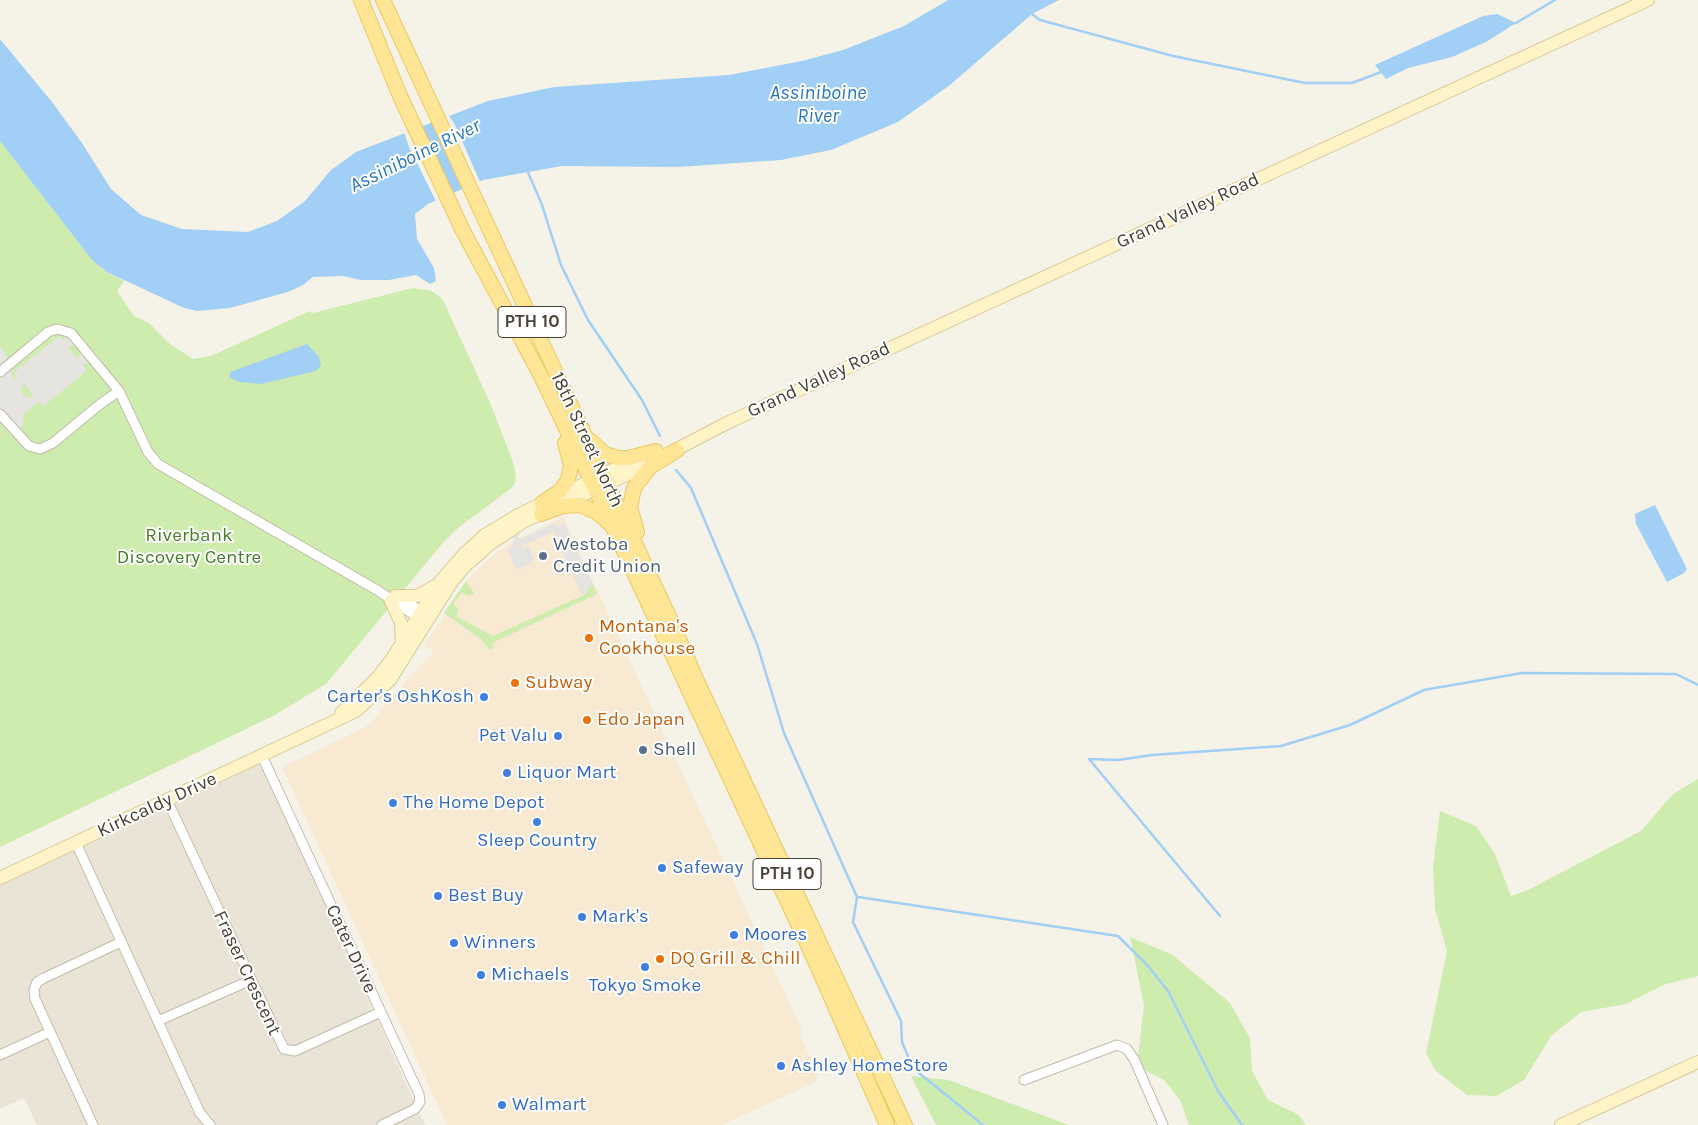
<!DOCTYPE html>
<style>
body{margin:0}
canvas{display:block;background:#f5f2e8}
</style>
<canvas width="1698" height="1125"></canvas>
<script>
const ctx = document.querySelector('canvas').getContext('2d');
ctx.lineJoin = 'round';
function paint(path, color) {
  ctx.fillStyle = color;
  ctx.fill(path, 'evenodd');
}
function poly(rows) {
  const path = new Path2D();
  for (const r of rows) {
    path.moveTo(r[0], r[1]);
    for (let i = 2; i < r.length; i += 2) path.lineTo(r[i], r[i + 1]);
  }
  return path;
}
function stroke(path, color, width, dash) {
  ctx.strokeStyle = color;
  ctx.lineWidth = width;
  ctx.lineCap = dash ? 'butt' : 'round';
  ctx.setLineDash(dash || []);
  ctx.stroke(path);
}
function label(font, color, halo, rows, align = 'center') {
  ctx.font = font + ' Karla,sans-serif';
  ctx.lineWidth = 4;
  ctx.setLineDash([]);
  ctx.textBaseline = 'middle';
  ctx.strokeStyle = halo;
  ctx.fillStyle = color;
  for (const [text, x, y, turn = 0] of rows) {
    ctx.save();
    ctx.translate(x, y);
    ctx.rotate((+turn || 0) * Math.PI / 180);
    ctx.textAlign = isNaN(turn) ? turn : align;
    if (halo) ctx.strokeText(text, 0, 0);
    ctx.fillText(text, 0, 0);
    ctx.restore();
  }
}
const residential = poly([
 [259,759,425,1125,37,1125,24,1098,0,1109,0,878]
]);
const commercial = poly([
 [563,517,802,1029,801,1038,818,1073,816,1082,722,1125,447,1125,282,767,369,725,409,677,431,656,434,651,424,646,466,581,490,558,512,542]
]);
const green = poly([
 [0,141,92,260,107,272,124,281,117,291,134,316,149,323,170,344,193,359,211,356,310,311,313,313,413,288,432,291,443,300,491,405,514,465,516,477,514,485,509,490,458,528,442,544,326,684,273,716,0,847],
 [466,581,474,593,469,596,462,592,453,604,459,609,456,616,493,636,586,594,588,588,593,585,597,594,492,643,494,648,490,650,481,639,444,613],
 [1698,779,1698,976,1666,984,1626,1004,1581,1012,1551,1036,1524,1080,1496,1096,1467,1095,1435,1070,1426,1053,1447,951,1435,909,1433,867,1440,811,1476,826,1495,854,1511,896,1526,891,1641,831,1673,794],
 [1130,937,1173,955,1230,1003,1250,1038,1252,1071,1268,1100,1299,1115,1306,1125,1189,1125,1180,1100,1164,1080,1137,1066,1144,1005],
 [911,1076,948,1080,1069,1125,936,1125]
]);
const parking = poly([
 [64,335,78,347,73,345,68,347,78,359,81,351,91,363,83,364,87,370,43,407,39,402,24,414,22,429,23,435,17,441,0,420,0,347,8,357,3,362,12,373,13,378,18,379,14,372,59,336,64,341],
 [24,384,34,396,29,398,23,395,21,389],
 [554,523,558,526,564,523,593,585,588,588,586,594,582,595,553,532,522,546,522,549,528,546,535,561,517,570,507,550,514,545,513,533,521,530,518,537,521,539]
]);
const water = poly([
 [948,0,1059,0,1032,14,950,85,898,122,831,150,781,160,678,167,562,166,483,180,428,204,415,214,417,239,434,268,436,281,430,284,416,275,389,280,361,280,343,276,313,277,303,285,288,292,230,308,197,311,184,308,107,272,92,260,0,141,0,39,52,102,82,143,111,189,141,215,182,229,248,232,277,221,305,201,331,170,356,152,488,101,554,87,729,75,802,61,843,50,904,26],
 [1497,14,1516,23,1486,42,1452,57,1408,68,1386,79,1375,65,1483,16],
 [307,344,319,357,321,365,316,371,261,384,240,382,230,378,230,372],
 [1655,505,1687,569,1684,573,1667,582,1636,524,1635,514]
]);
const pier = poly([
 [448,114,455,125,481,184,464,191,431,121],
 [421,125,454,195,437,203,409,147,404,132]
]);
const stream = poly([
 [1032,14,1040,20,1173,56,1305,83,1352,83,1381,72],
 [1516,23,1555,0],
 [527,170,542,205,561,265,588,320,642,400,660,436],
 [676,470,691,488,757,644,784,733,857,897,853,922,901,1021,902,1042,913,1068,983,1125],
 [858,897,1118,936,1148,966,1168,991,1218,1091,1242,1125],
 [1220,916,1089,759,1118,760,1152,755,1281,746,1350,725,1424,690,1522,673,1676,674,1698,685]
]);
const street = poly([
 [0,372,48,332,57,329,71,333,119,391,148,452,158,464,377,590,422,620],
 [0,414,29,446,40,449,53,443,99,405,119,391],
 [396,597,426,613],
 [262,756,419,1094,420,1102,415,1109,382,1125],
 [167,800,284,1049,295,1051,381,1012],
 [76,843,200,1113,210,1125],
 [158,1021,251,980],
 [0,1055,50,1032],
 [1024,1080,1117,1045,1127,1049,1134,1059,1163,1125],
 [93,1125,35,999,34,990,37,982,44,978,121,942]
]);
const secondary = poly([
 [395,596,417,596,435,586],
 [391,601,401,623,402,643],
 [341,713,377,678,392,659,439,583,464,554,485,535,520,514,639,458],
 [0,878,356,711,390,680,451,583,464,567,490,544,523,522,633,472,727,423,1648,0],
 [1561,1125,1698,1062]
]);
const primary = poly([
 [361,0,400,96,463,231,541,376,595,489,812,954,887,1125],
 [383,0,672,623,696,679,905,1125],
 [591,441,605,454,618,458,628,458,656,451],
 [542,503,560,491,568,480,571,465,565,443],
 [541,514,563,506,580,505,596,512,609,523],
 [637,532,630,507,634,488,650,467,677,450]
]);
const markers = [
 [543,556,5,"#5c6f8a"],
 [589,638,5,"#e8710a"],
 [515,683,5,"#e8710a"],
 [484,697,5,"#3f7fe0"],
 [587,720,5,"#e8710a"],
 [558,736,5,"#3f7fe0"],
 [643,750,5,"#5c6f8a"],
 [507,773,5,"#3f7fe0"],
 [393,803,5,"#3f7fe0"],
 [537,822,5,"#3f7fe0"],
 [662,868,5,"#3f7fe0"],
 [438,896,5,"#3f7fe0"],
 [582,917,5,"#3f7fe0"],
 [734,935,5,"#3f7fe0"],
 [454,943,5,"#3f7fe0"],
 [660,959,5,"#e8710a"],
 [645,967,5,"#3f7fe0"],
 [481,975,5,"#3f7fe0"],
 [781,1066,5,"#3f7fe0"],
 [502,1105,5,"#3f7fe0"]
];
const shields = [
 [532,322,68],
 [787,874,68]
];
const shieldNames = [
 ["PTH 10",532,322],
 ["PTH 10",787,874]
];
const streetNames = [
 ["Grand Valley Road",1188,211,-25],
 ["Grand Valley Road",819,380,-25],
 ["18th Street North",587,440,65],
 ["Kirkcaldy Drive",157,805,-25],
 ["Cater Drive",351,949,65],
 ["Fraser Crescent",247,973,65]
];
const parkNames = [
 ["Riverbank",189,536],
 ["Discovery Centre",189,558]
];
const serviceNames = [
 ["Westoba",553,545],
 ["Credit Union",553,567],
 ["Shell",653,750]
];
const foodNames = [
 ["Montana's",599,627],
 ["Cookhouse",599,649],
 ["Subway",525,683],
 ["Edo Japan",597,720],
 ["DQ Grill & Chill",670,959]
];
const shopNames = [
 ["Carter's OshKosh",474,697,"right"],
 ["Pet Valu",548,736,"right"],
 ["Liquor Mart",517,773],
 ["The Home Depot",403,803],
 ["Sleep Country",537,841,"center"],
 ["Safeway",672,868],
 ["Best Buy",448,896],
 ["Mark's",592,917],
 ["Moores",744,935],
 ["Winners",464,943],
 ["Michaels",491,975],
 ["Tokyo Smoke",645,986,"center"],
 ["Ashley HomeStore",791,1066],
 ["Walmart",512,1105]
];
const waterNames = [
 ["Assiniboine",818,93],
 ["River",818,116],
 ["Assiniboine River",415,156,-26]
];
paint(residential, '#e9e4d6');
paint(commercial, '#f8ead2');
paint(green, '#cdecae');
paint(parking, '#e6e4e0');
paint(water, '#a1cff5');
paint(pier, '#f5f2e8');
stroke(stream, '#a1cff5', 2.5);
stroke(street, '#c1baaa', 11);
stroke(secondary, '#d8c995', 14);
stroke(primary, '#ebc85f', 16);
stroke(street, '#fff', 9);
stroke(secondary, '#fff4c8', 12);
stroke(primary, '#ffe697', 14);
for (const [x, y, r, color] of markers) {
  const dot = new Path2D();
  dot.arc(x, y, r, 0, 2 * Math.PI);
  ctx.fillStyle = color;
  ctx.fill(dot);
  stroke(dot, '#fff', 2);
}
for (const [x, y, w] of shields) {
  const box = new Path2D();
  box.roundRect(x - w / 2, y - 15.5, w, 31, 4);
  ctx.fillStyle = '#fff';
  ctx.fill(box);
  stroke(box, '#494236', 1);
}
label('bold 18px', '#494236', null, shieldNames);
label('19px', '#494236', '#fff', streetNames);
label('19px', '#437f25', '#fff', parkNames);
label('19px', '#4e5e75', '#fff', serviceNames, 'left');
label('19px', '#c56008', '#fff', foodNames, 'left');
label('19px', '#366cbe', '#fff', shopNames, 'left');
label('italic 20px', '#2777bc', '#fff', waterNames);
</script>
